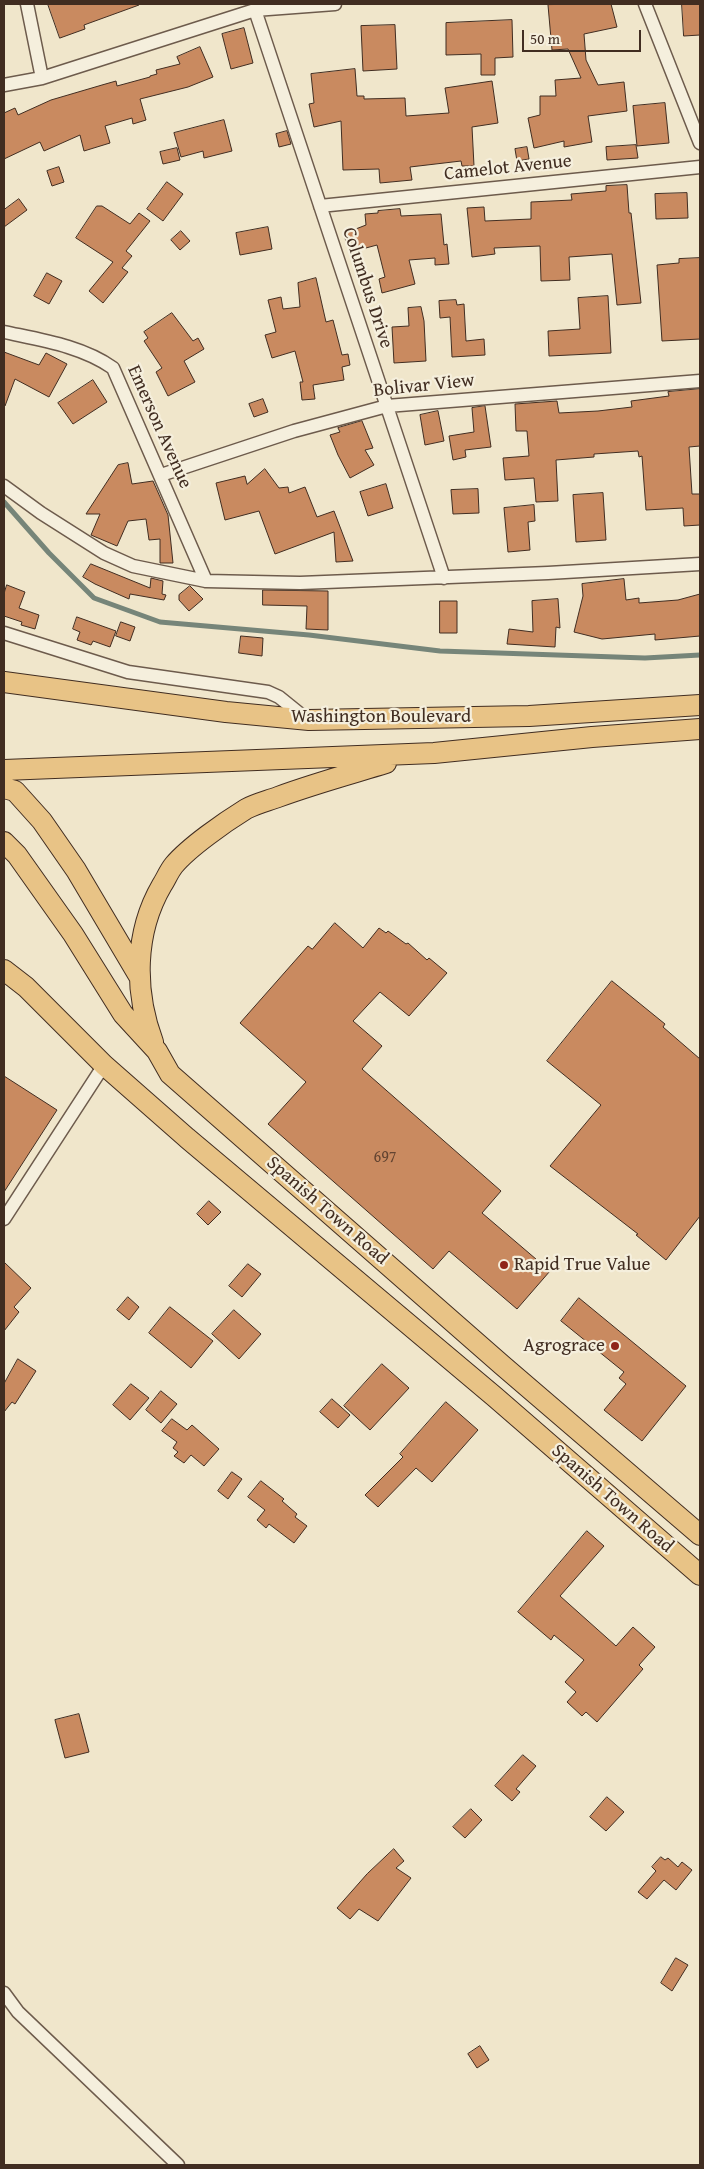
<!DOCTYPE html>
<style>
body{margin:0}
#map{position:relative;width:704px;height:2169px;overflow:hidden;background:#f0e6cb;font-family:"Gentium Book Plus",serif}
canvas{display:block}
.frame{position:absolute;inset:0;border:5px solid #412d21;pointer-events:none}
.scale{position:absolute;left:522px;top:30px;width:119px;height:22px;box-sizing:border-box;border:2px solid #412d21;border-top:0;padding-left:6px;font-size:15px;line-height:18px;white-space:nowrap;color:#412d21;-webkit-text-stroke:4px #f5efdd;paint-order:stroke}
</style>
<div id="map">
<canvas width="704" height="2169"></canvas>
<div class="frame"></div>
<div class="scale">50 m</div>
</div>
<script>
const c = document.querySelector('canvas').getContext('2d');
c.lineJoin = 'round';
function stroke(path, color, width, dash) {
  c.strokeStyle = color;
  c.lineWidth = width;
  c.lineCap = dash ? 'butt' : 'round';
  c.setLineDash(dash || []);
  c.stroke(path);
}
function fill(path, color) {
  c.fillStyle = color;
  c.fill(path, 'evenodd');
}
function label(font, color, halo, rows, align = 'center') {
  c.font = font + ' "Gentium Book Plus",serif';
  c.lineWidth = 4.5;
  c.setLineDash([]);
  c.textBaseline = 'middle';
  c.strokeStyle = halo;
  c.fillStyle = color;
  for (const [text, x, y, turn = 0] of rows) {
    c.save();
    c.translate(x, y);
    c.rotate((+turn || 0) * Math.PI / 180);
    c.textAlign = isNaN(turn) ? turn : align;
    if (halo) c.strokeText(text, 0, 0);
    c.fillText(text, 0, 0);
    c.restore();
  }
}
const stream = new Path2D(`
 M4,502l45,51 45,45 66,24 149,13 131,16 205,7 55,-3`);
const building = new Path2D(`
 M48,4h91v1l-55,20 1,4 -25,9z
 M611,4l6,23 -33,7 2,26 12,25 26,-3 3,29 -39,5 4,26 -28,5v-6l-30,7 -6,-30 12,-3v-19h16l-1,-16 26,-2 -13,-29 -16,1 -4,-45z
 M682,4h18v31l-16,1z
 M512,20l1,37 -18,1v17h-14v-21l-35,1v-32z
 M395,25l2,44 -34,2 -2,-45z
 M244,28l9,35 -22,6 -9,-35z
 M200,47l13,30 -25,10 -48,12 6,21 -13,4 -1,-6 -27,8 5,17 -26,8 -4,-16 -36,16 -4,-9 -36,17v-46l11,-5 3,7 33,-15 51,-15 14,-4 1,5 33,-9v-1l7,-2 -1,-4 24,-6 -3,-7z
 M355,69l2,27h7v3l41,-1 1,18 43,-3 -4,-25 47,-7 6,42 -26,4 2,39h-12l-1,-5 -51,6 2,13 -32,3 -1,-14 -36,1 -2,-49 -27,6 -5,-23 5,-1 -3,-29z
 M665,103l4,40 -32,3 -4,-40z
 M224,120l8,31 -28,7 -1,-7 -22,6 -7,-24z
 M287,131l4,13 -12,3 -3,-13z
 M636,145l2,13 -31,2 -1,-13z
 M527,147l2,12 -12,2 -2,-12z
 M177,148l3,12 -17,4 -3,-12z
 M59,167l5,15 -12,4 -5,-15z
 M167,182l16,12 -20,27 -16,-12z
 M627,185l2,28h2l10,90 -24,2 -5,-51 -43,3 1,23 -29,1 -1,-35 -46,2 1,6 -23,3 -5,-49 17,-1 1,14 46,-2v-17l41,-2 -1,-6 35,-3v-5z
 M687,193l1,25 -32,1 -1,-25z
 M19,199l8,11 -23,17v-17z
 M97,206h5l28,18 9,-11 11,8 -24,30 6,5 -10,12 6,4 -25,31 -14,-12 24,-29 -37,-24z
 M400,209l1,7 40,-2 3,31 3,-1 2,20 -14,1v-7l-26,2 6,24 -33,9 -3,-14 6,-2 -8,-32 -26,7 -8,-18 23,-9 -1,-11 13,-1v-2z
 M268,227l4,22 -32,6 -4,-22z
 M181,231l9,10 -10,9 -9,-10z
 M700,258v81l-38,2 -5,-76 22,-2v-4z
 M47,273l15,8 -13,23 -15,-8z
 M316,278l10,44 7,-2 9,35 6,-1 2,11 -8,2 2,13 -31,5 2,14 -13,1 -2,-18h3l-8,-31 -23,7 -7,-23 11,-3 -8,-32 13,-3 2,12 17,-2 -2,-24z
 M608,296l3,57 -62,3 -1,-25 32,-2 -2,-31z
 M456,300l1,5 7,-1 2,37 18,-2 1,16 -33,2 -2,-40 -10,1 -1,-17z
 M421,307l3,14 2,40 -32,2 -2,-36 17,-1 -1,-18z
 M172,313l21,28 5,-3 6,11 -20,12 11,21 -27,14 -12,-24 6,-4 -18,-27 4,-3 -4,-6z
 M4,352l35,13 7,-12 21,11 -18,33 -34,-18 -10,27h-1z
 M93,380l14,22 -34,22 -15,-21z
 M700,389v57l-11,1 3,47h8v31l-16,1 -1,-18 -37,2 -4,-54 -3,1 -1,-6 -44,3v3l-38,3 2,41 -22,1 -2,-24 -29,2 -2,-22 26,-2 -2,-25h-11l-1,-27 42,-3 2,12 39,-2 34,-4 -1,-6 38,-5 -1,-4z
 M263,399l5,13 -14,5 -5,-13z
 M485,406l6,41 -26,3 1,7 -13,3 -4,-24 25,-4 -2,-24z
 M438,411l6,30 -19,4 -5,-30z
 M362,421l11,27 -8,2 9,15 -24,13 -12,-23 -8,-20 10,-3 -2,-4z
 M128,463l4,21 21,-3 15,34 5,48h-13v-24l-11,1 -3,-21 -18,2 -11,25 -26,-11 9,-21h-14l32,-49z
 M265,469l14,19 9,-1 1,6 16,-6 12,30 17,-6 19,50 -17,1 -2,-30 -59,22 -16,-43 -34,9 -9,-37 29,-7 2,8z
 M386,484l7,24 -25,8 -8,-24z
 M478,489l1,24 -26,1 -2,-24z
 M603,493l3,47 -30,2 -3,-47z
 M534,505l1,16 -7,1 2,28 -22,2 -4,-44z
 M91,564l59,24 1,-10 12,3 -1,13 4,1 -2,5 -34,-6 -1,5 -34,-15 -12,-7z
 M624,579l2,21 13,-2v5l39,-3 22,-6v42l-45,4v-6l-53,5 -28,-7 9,-36 -1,-12z
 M7,585l18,7 -6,16 20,7 -4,14 -14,-4 1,-3 -18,-6v-22z
 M190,586l13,13 -14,12 -10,-11v-5z
 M263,590l65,1v39l-22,-1 1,-23 -44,-1z
 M558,599l2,29 -4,-1 -1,20 -48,-3 2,-15 24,3 -1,-31z
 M440,601h17v32h-17z
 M77,617l39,14 -6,16 -17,-6 -2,4 -14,-5 3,-8 -7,-3z
 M121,622l14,5 -5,14 -14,-5z
 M241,636l22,2 -1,18 -23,-3z
 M335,923l28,25 16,-20 7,5 2,-2 18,13 2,-1 19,17 2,-2 18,15 -38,43 -29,-24 -27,29 29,25 -20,23 139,122 -19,22 68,58 -33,38 -68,-58 -16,18 -165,-145 38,-42 -66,-59 68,-77 4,3z
 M612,981l53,43 -2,3 37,32v157l-34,44 -30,-25 2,-1 -88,-68 51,-61 -54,-44z
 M4,1076l53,34 -53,82z
 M209,1201l12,11 -13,13 -11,-11z
 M4,1262l27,26 -17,19 5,5 -15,19z
 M248,1264l13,10 -19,23 -13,-11z
 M128,1297l11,10 -10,13 -12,-10z
 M579,1298l107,88 -44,55 -38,-31 22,-26 -7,-6 5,-6 -63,-51z
 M170,1307l43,34 -22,27 -42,-35z
 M234,1310l27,24 -22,25 -27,-25z
 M18,1359l18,12 -21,33 -3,-2 -8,10v-28z
 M382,1364l27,24 -39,42 -26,-24z
 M131,1384l18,14 -19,22 -17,-15z
 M161,1391l16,13 -16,19 -15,-13z
 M332,1399l18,16 -12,13 -18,-16z
 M446,1402l32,28 -46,52 -16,-14 -38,39 -13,-12 38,-38 -3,-3z
 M172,1419l15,11 5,-5 27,24 -15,17 -13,-11 -7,8 -10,-7 4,-4 -5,-4 4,-6 -15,-11z
 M232,1472l10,7 -14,20 -10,-8z
 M261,1481l23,18 -2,2 15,13 -2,3 12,9 -13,17 -25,-19 -3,4 -9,-8 8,-10 -17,-13z
 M587,1531l17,15 -44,50 56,50 17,-19 22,20 -16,18 4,4 -46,53 -11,-10 -4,4 -15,-14 9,-10 -11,-10 19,-22 -30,-25 -3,5 -33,-28z
 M79,1714l10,38 -24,6 -10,-38z
 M523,1755l13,11 -20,23 4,3 -8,9 -17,-15z
 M607,1797l17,15 -18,19 -16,-14z
 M471,1809l11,11 -17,18 -12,-11z
 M394,1849l10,12 -8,7 15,10 -33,43 -19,-12 -9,10 -13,-11 30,-34z
 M661,1857l4,3 3,-2 10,9 4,-5 10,8 -16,20 -12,-10 -17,19 -9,-7 18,-21 -4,-4z
 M676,1958l12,7 -16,26 -11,-8z
 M480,2046l9,14 -12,8 -9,-14z`);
const minor = new Path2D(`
 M27,4l15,74
 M645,4l55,139
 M255,10l189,568
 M4,85l38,-7 213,-68 80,-6
 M320,206l380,-39
 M4,332c37,8 78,14 109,36l93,213
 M161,475l133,-44 93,-25 313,-25
 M4,486l37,27 63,40 29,13 73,15 94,2 248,-10 152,-9
 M4,633l124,39 140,20 11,5 26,21
 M4,1219l100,-154
 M4,1993l14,19 160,153`);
const trunk = new Path2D(`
 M4,682l222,30 83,8 220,-4 171,-11
 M4,770l430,-17 158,-16 108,-8
 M4,788l11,3 27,30 34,49 64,108
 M4,842l13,13 56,79 50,80 34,37 13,23 332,291 198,170
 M4,970l22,17 78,78 83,73 308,259 205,178
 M153,1042c-19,-51 -19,-109 9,-157 4,-6 7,-14 12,-20 15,-18 51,-43 72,-56 9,-5 21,-8 32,-12 35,-13 72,-23 108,-34`);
const markers = [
 [504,1265,5,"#8f2418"],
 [615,1346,5,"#8f2418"]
];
const numberNames = [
 ["697",385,1158]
];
const streetNames = [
 ["Camelot Avenue",508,168,-6],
 ["Columbus Drive",367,288,72],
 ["Bolivar View",424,386,-6],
 ["Emerson Avenue",159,427,66],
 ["Washington Boulevard",381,717],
 ["Spanish Town Road",327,1211,41],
 ["Spanish Town Road",612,1499,41]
];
const poiNames = [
 ["Rapid True Value",514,1265],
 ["Agrograce",605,1346,"right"]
];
stroke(stream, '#768579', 5);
fill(building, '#c98a60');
stroke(building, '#412d21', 1);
stroke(minor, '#6d5b4c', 15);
stroke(trunk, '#412d21', 22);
stroke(minor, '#f5efdd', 12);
stroke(trunk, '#e8c386', 20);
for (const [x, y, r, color] of markers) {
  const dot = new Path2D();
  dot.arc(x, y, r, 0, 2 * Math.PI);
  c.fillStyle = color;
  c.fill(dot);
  stroke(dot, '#f5efdd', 2);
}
label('16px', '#634431', null, numberNames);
label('19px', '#412d21', '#f5efdd', streetNames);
label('19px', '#412d21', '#f5efdd', poiNames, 'left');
</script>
